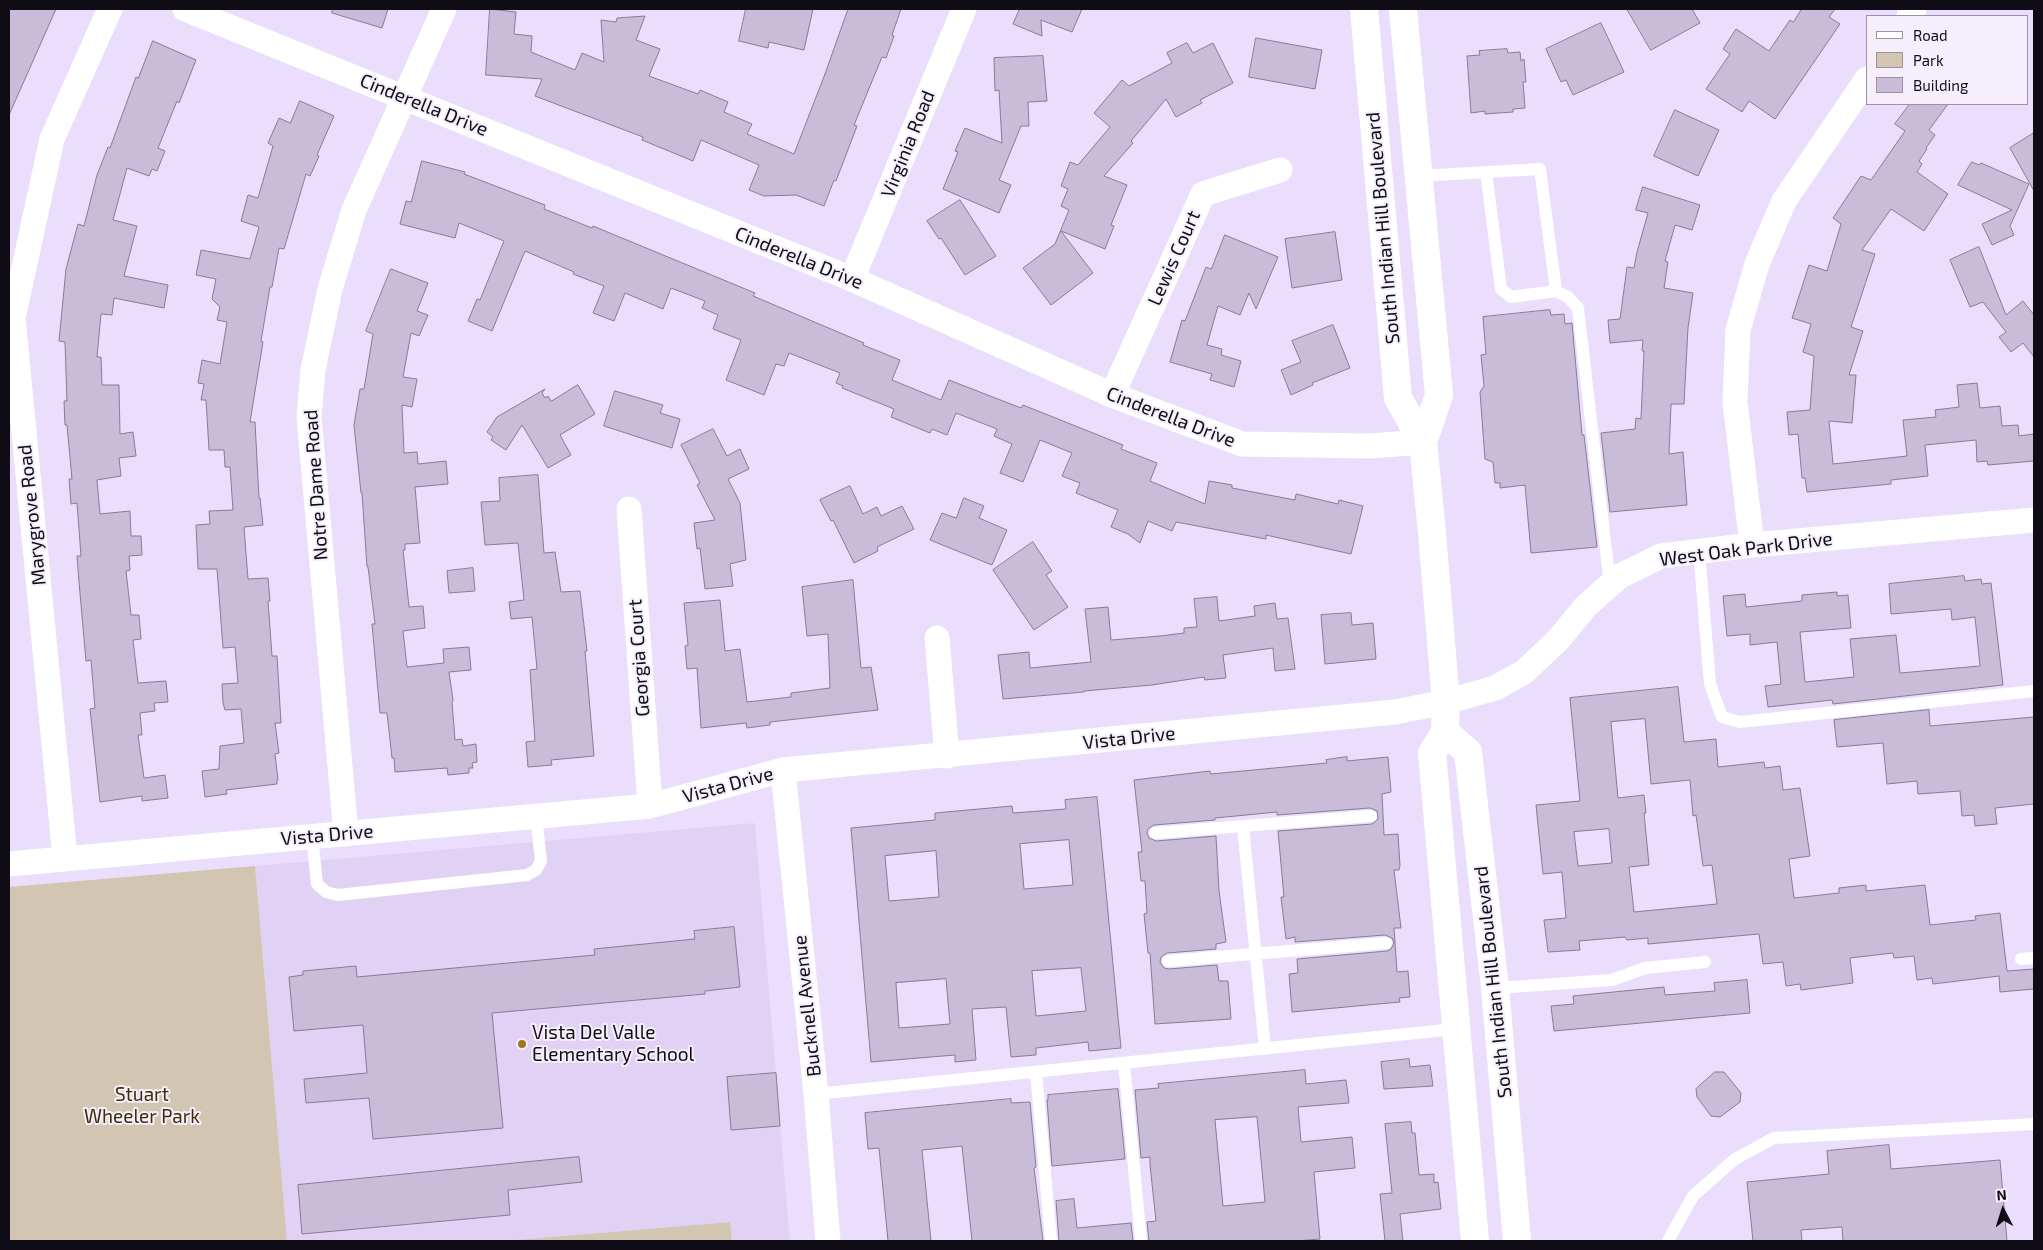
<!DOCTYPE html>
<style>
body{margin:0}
#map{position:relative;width:2043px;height:1250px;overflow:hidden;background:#ebdefc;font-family:"Exo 2",sans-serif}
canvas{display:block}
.frame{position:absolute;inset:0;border:10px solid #100c15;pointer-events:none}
.legend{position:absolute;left:1866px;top:15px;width:162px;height:90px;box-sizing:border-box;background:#f4effb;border:1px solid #99949f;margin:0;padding:6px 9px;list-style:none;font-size:15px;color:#100c15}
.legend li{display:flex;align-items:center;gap:10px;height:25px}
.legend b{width:25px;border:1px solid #99949f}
.north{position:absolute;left:1978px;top:1185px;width:50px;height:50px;-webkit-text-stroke:4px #f4effb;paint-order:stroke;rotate:355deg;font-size:14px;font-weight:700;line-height:20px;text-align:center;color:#100c15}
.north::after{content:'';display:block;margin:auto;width:18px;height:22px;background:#100c15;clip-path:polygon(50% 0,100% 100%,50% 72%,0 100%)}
</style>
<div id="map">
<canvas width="2043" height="1250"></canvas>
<div class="frame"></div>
<ul class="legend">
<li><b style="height:6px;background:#fff"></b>Road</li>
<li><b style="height:14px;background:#d2c6b2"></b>Park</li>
<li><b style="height:14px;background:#c9bcd9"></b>Building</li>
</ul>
<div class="north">N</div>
</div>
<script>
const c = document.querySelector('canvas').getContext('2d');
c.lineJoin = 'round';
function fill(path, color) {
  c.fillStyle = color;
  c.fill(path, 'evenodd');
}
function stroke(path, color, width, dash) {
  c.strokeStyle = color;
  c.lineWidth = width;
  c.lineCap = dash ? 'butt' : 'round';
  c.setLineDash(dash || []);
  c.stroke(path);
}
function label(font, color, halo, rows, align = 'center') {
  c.font = font + ' "Exo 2",sans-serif';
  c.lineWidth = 4;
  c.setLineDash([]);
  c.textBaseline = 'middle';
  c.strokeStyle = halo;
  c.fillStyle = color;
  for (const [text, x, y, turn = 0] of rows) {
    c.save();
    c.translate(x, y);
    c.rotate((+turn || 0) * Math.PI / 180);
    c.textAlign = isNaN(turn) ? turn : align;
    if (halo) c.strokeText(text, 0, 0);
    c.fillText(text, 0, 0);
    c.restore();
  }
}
const built = new Path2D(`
 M755,823l35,418h-58l-2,-19 -225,19h-218l-32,-375z`);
const green = new Path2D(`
 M255,866l32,375h-278v-354z
 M730,1222l2,19h-227z`);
const building = new Path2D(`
 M9,9h47l-47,106z
 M333,9h55l-6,19 -50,-15z
 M490,9l26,3 -2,22 18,2 -1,16 44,18 7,-17 22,9 -3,-42 15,2 1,-4 28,-2 -9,24 24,9 -11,27 49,18 2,-4 28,12 -4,10 28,12 -5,10 47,20 31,-80 23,-65h53l-9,26 2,1 -8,22 -4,-1 -28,68 3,1 -21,55 -2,-1 -10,26 -28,-11 -32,1 -15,-6 10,-25 -58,-25 -8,21 -51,-21 1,-3 -108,-41 7,-17 -56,-4z
 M746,9h67l-9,41 -35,-8 -1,6 -29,-7z
 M1016,9h66l-10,23 -31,-12 1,16 -29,-12 6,-14z
 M1627,9h65l8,14 -49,27z
 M1802,9h33l-6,8 11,7 -65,95 -26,-18 -7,11 -36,-23 24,-35 -7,-5 13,-20 33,22 21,-31 3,2z
 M1601,23l23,49 -51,23 -7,-15 -5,2 -15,-33z
 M1256,38l66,12 -7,39 -66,-12z
 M153,41l43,19 -17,43 -2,-2 -19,47 7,3 -8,20 -5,-2 -3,7 -22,-8 -14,52 24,6 -13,50 44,9 -4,23 -50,-10 -2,17 -11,-1 -4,43h4l1,28h17l1,49 13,-2 3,24 -17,2 2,18 -24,4 3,34 30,-3 1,25h10l1,19 -13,1 1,14 -4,1 5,44h8l2,24 -8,1 5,43 28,-2 2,21 -14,1 1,8 -15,2 2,22h-4l6,43 21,-3 3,23 -26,3v-5l-42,6 -10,-93 5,-1 -4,-48 -5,1 -7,-79 -2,-26h4l-4,-53 -6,1 -2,-25h3l-5,-54h-2l-1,-24h3l-2,-59 -6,-1 7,-72 12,-45 6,2 13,-51 11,-28 2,1 26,-71 2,1z
 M1187,43l6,10 20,-10 20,40 -33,17 2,3 -26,14 -10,-18 -35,42 2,2 -29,33 23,9 -16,40 3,1 -9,23 -44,-18 32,42 -42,32 -28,-37 32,-24 14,-34 -8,-4 7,-17 -7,-3 9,-24 8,3 32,-38 -16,-14 28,-33 7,6 43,-23 -5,-10z
 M1507,49l1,4 12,-1 1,9 3,-2 2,23h-3l2,26 -12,1v3l-28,2v-3l-14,2 -4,-57 13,-1 -1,-4z
 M1043,56l4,45 -19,1 1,24h-8l-22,54 12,5 -12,28 -56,-24 15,-37 -3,-1 10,-23 37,15 -3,-53 -4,1 -1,-33z
 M300,101l34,15 -17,39 2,1 -9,20 -4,-2 -22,75 -5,-1 -7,39h-2l-9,54 2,1 -13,80h5l4,76h1l3,27 -19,2 4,52 20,-1 2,23h-2l4,55h5l4,67h-6l4,30 -4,1 3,26h-1v4l-51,6 1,4 -22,3 -3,-26 17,-2 1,-23 24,-3 -3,-34 -16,1 -2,-7 -1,-19 16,-1 -3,-36 -12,1 -6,-79h-19l-2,-44 14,-1 -1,-13 24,-1 -3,-43h-5l-1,-17h-15l-3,-50h-5l3,-16 -6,-1 4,-23 18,4 7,-42 -10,-2 3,-13 -8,-8 4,-20 -20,-4 5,-25 49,9 9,-32 -18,-6 7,-26 10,3 15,-52 -5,-3 11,-25 11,5z
 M1910,104h38l-19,26 6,5 -9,13 1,1 -8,12 3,3 -5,8 31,22 -24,37 -33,-22 -29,41 13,4 -24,73 12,4 -14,44h7l-4,48 -23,-2 4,43 74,-8 -4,-36 33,-3 -1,-7 24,-3 -2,-22 20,-2 3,25 20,-2 2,20 16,-1 1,11 15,-2v27l-46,4 -1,-4 -10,1 -1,-22 -51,5 3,31 -37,4v4l-84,8 -2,-14h-3l-4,-44 -9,1 -2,-23 23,-2 4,-54 -11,-4 8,-28 -19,-6 17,-53 18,6 14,-47 -8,-6 28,-42 10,4 34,-49 -10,-7z
 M1675,110l44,20 -21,46 -44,-20z
 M2034,133v58l-24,-43z
 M422,161l43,11 -1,2 81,31 -1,4 48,19 1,-2 162,67 -2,3 111,47 -1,2 37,15 -8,20 49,20 8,-20 72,28 2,-3 100,40 -2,4 36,14 -7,18 55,23 4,-23 23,4v3l63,12 1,-6 42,10 1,-4 24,6 -12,48 -85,-19v4l-90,-17 -4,9 -24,-10 -8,22 -12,-9 -17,-7 7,-17 -42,-17 4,-10 -18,-7 10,-23 -32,-13 -17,42 -23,-9 12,-29 -18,-8 3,-7 -41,-16 -9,22 -15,-6 -2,4 -39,-16 3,-8 -52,-21 1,-2 -7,-3 4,-10 -51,-20 -5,13 -8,-2 -12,31 -38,-15 15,-40 -28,-11 5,-14 -16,-7 3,-7 -34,-13 -8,21 -38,-16 -11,28 -21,-8 11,-27 -31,-12 1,-2 -49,-21 -33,80 -24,-10 9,-22 3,1 24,-59 -45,-18 -4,15 -55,-14 6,-23 5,1z
 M1972,162l7,3 2,-2 48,21 -19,42 4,9 -22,10 -10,-21 30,-14 -54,-25z
 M1643,187l57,18 -8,25 -17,-5 -10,36 3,1 -4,26 29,5 -5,35 -4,76h-13l-2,50 14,-2 4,53 -77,7 -9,-79 34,-4 1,-11 5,1 3,-68h-2l1,-11 -33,3 -2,-23 12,-1 7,-52 7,1 3,-16 11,-39 -12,-3z
 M960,200l36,56 -31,19 -24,-37 -2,1 -12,-18z
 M1335,232l7,48 -50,8 -7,-49z
 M1225,235l53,22 -22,52 -7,-16 -9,22 -22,-9 -11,39 15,4 -1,6 20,6 -7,26 -24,-7 2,-6 -42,-12 12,-42 3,1 21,-54 5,2z
 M1979,247l27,68 17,-14 11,14v42l-11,-14 -12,9 -12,-15 7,-5 -23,-30 -13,5 -20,-47z
 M391,269l37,14 -11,28 11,4 -9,21 -8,-3 -8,44 14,2 -5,28 -10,-2 2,48 13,-1 1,12 28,-3 2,23 -33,3 5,56 -15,1v6h-2l6,57 14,-1 2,22 -22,3 4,36 37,-4 -1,-14 26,-2 2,23 -22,2 4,28 -1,2 3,38 7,-1 1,7 13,-2 1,18 -5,1 1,5h-4v5l-21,2 -1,-7 -52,4 -1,-14h-2l-5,-45h-7l-8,-89h3l-7,-57h-1l-5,-74h-1l-7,-68 6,-36h4l9,-55 -7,-3z
 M1550,310l1,5 13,-1 1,10 7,-1 10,112h2l13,112 -66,6 -6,-68 -25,3v-5h-5l-2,-21 -8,-3 -5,-67 4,-6 -3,-31 5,-1 -3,-37z
 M1333,325l17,43 -38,15 1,2 -22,10 -10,-25 20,-8 -9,-21z
 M578,385l17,29 -35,21 11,20 -23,13 -26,-43 -16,25 -15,-10 2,-3 -6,-5 10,-15 48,-28 -3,4 3,5 3,-2 3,5z
 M615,391l48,14 -3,8 20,6 -8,29 -68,-22z
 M713,429l14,27 13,-7 9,20 -21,10 12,24 6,57 -16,4 3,22 -28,3 -5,-41 -3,1 -3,-26 21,-3 -18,-35 3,-2 -19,-38z
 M538,475l6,78 11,-1 6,40 19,-1 7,60h-2l9,105 -43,4 1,5 -24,2 -2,-25 9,-1 -5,-71 7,-1 -5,-52 -21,2 -2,-17 15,-2 -6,-57 -33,2 -4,-43 19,-1 -1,-23z
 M850,486l13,28 14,-7 4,9 21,-10 12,23 -37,18 1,4 -24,12 -21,-43 -2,1 -11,-21z
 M964,498l20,8 -5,12 28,12 -15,35 -62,-25 12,-27 14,5z
 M1033,542l19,29 -6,4 22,32 -34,23 -41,-60z
 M473,568l2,23 -26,2 -2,-22z
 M1964,576l1,5 16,-2 1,5 9,-1 12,102 -170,19 -1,-4 -64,7 -3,-21 16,-2 -4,-42 -27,3v-11l-23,2 -4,-40 22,-2 1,13 56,-6v-6l35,-3v4l11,-1 3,33 -51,4 5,50 49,-5 -4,-38 46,-4 4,38 80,-7 -5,-49 -23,3 -1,-11 -60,5 -2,-30z
 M853,580l8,88 10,-1 7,43 -108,12v3l-23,3 -1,-5 -45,5 -4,-60 -10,1 -2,-23 3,-1 -4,-42 36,-3 5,51 15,-2 7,53 44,-5v-4l39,-5 -2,-54 -21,2 -5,-49z
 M1217,597l2,24 36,-5 -1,-10 21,-3 2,16 11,-1 7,51 -20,2 -2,-23 -50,7 3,23 -21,2 -1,-3 -52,8 -68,6v1l-81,7 -5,-44 31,-3 1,16 61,-6 -6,-53 23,-2 3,33 49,-4 24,-3v-5l13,-1 -3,-28z
 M1351,613l1,12 21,-2 3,36 -51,5 -4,-49z
 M1678,687l6,55 32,-3 2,28 46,-5 1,6 15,-2 3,24 17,-2 10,68 -21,3 5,39 45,-5v-5l27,-3v6l59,-6 5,40 46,-5 -1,-4 25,-3 7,58 27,-2v20l-34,3 -1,-16 -66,8 -1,-6 -15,2 -3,-24 -20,2 -1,-5 -43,5 3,25 -52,7 -1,-6 -14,2 -3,-24 -20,2 -4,-30 -111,10v-6l-21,2 -2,-3 -46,4 1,9 -32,2 -4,-32 22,-2 -4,-46 -19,2 -7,-69 44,-4 -10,-103zM1645,719l6,65 39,-4 3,36 3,-1 7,51 9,-1 5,39 -83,8 -5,-45 20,-2 -5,-52h2l-2,-18 -26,3 -7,-76zM1609,829l3,34 -34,3 -4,-34z
 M1929,710l1,16 104,-9v87l-39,4 2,16 -22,2 -1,-11 -12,1 -2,-25 -42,3 -1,-13 -30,3 -4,-41 -46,4 -3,-27z
 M1347,757v4l41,-4 3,35 -9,2 2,41 14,-1 2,32 -1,4h-5l7,58h-7l3,44 11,-1 2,26 -11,1 1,4 -108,10 -3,-38 9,-1 -1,-14 90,-8 4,-2 3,-6 -2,-5 -7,-3 -90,7v-5l-9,2 -5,-42h3l-6,-66 94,-7 6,-5 -1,-8 -7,-3 -93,7v-3l-62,6v2l-61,5 -6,4 -1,4 2,5 7,3 60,-5 3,55 7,51 -10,2v5l-49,4 -6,4 -1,5 4,6 5,1 48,-4 2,16h9l3,38 -76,5 -5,-71h-2l-4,-39 3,-1 -2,-32h-4l-3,-29h4l-8,-72 76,-9 1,3 116,-11 -1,-3z
 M1097,797l24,251 -32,3 -1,-9 -52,6v7l-25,2 -5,-50 -34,2 4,51 -21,2v-7l-84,7 -20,-234 84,-8v-7l77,-7 1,7 53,-4 -1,-9zM1069,840l4,45 -49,4 -4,-45zM936,851l3,46 -50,4 -4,-45zM1081,968l5,43 -50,5 -4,-45zM946,979l4,45 -51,4 -3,-45z
 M734,927l6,60 -35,4v3l-213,19 11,115 -130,11 -4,-41 -63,5 -2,-24 63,-6 -4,-48 -69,6 -5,-54 14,-2v-4l53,-5 1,11 238,-22 -1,-6 101,-10 -1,-8z
 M1747,980l3,33 -196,18 -3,-25 23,-2 -1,-8 91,-9 1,8 50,-4 -1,-8z
 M1409,1059l1,8 20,-2 3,21 -49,3 -3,-27z
 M1305,1070l1,14 40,-4 3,23 -51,4 3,35 51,-5 3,31 -41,4 6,67 -25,2h-146l-2,-19 9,-1 -6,-56v-8l-9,1 -6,-68 24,-2 -1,-4zM1257,1117l8,85 -42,4 -8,-86z
 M1715,1072h9l17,21 -1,9 -20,15 -9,-1 -14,-19 -1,-8z
 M776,1073l4,53 -49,4 -4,-53z
 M1118,1089l7,70 -73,7 -5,-66h1v-5z
 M1011,1099v4l19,-1 6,65 -2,1 9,73h-71l-10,-95 -40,4 9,91h-43l-9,-93 -11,1 -3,-36z
 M1411,1122l1,11h3l4,42 15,-1v9l4,-1 3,27 -41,5 3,27h-18l-5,-47 12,-1 -7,-69z
 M1889,1145l2,24 109,-9 7,81h-164l-1,-14 -41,3 1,11h-49l-6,-59 82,-8 -2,-23z
 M579,1157l3,25 -74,8 2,25 -208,19 -4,-49z
 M1074,1199l3,29 54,-5 2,18h-74l-3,-40z`);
const lane = new Path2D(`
 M1486,172l15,117 10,8 45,-6
 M1419,176l121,-7 16,122 12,6 10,11 32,277
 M1699,551l11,133 12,33 18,5 294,-31
 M1155,833l88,-7
 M312,837l5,47 9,8 12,3 189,-20 9,-5 5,-9 -5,-45
 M2021,959l13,-1
 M1168,961l218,-18
 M1495,988l117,-8 33,-12 60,-6
 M1265,1049l-22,-223 128,-10
 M1124,1063l17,178
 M1036,1072l15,169
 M816,1094l640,-65
 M1668,1241l25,-45 42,-37 39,-21 260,-14`);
const street = new Path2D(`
 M185,9l667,270 260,116 130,49 127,2 54,-4
 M1909,16l5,-7
 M852,279l112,-270
 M1112,395l91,-201 77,-24
 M629,509l21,297
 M1752,545l-17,-143 3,-72 19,-66 27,-63 83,-122
 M937,638l10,118
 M783,770l33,324 12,147
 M346,834l-37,-417 4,-47 17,-81 24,-79 90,-201
 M65,858l-52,-540 39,-179 58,-130
 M9,864l641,-58 133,-36 612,-58 51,-10 49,-14 29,-16 34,-32 28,-34 34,-30 41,-20 91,-11 282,-25`);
const primary = new Path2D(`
 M1364,9l34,389 25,44 9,91 14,169 -1,30 -13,21 43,488
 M1403,9l36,386 -16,47
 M1445,732l23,20 27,236 22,253`);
const markers = [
 [522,1044,5,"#9d7623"]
];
const streetNames = [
 ["Cinderella Drive",424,105,22],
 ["Virginia Road",908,144,-68],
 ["South Indian Hill Boulevard",1383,228,-95],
 ["Cinderella Drive",799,258,22],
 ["Lewis Court",1174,258,-66],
 ["Cinderella Drive",1171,417,21],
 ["Notre Dame Road",316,485,-94],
 ["Marygrove Road",32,515,-96],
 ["West Oak Park Drive",1746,549,-7],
 ["Georgia Court",639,658,-94],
 ["Vista Drive",1129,738,-6],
 ["Vista Drive",728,785,-15],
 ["Vista Drive",327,835,-5],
 ["South Indian Hill Boulevard",1493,982,-96],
 ["Bucknell Avenue",807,1006,-96]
];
const poiNames = [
 ["Vista Del Valle",532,1033],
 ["Elementary School",532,1055]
];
const parkNames = [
 ["Stuart",142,1095],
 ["Wheeler Park",142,1117]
];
fill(built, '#e1d1f5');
fill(green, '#d2c6b2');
fill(building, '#c9bcd9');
stroke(building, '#877b95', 1);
stroke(lane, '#fff', 12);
stroke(street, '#fff', 25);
stroke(primary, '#fff', 28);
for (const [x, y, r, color] of markers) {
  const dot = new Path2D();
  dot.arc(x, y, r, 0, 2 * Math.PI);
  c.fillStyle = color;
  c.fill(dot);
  stroke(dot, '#f4effb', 2);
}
label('19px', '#100c15', '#f4effb', streetNames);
label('19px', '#100c15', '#f4effb', poiNames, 'left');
label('19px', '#3e2c05', '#f4effb', parkNames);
</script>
